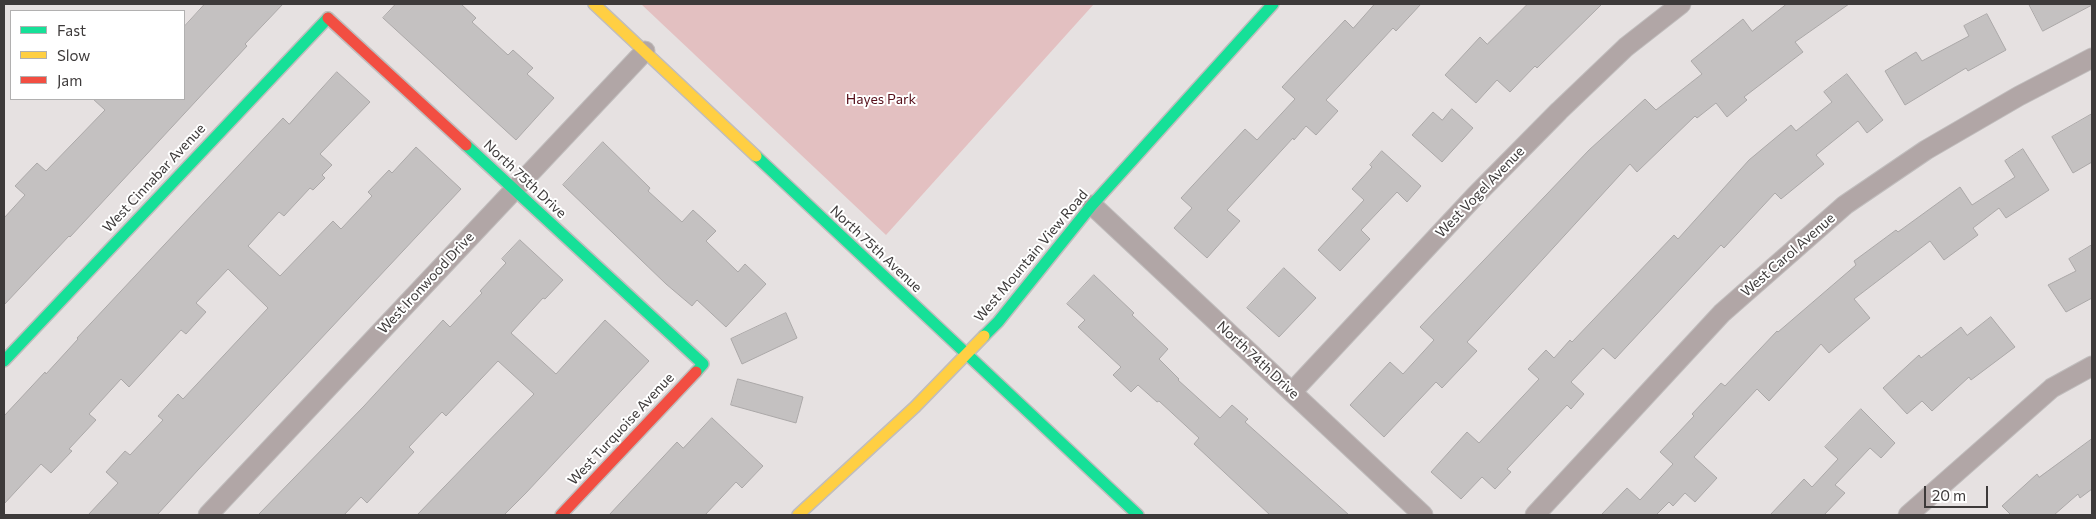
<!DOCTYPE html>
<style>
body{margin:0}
#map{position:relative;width:2096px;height:519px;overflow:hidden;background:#e6e1e1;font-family:Commissioner,sans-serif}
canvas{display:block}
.frame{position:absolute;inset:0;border:5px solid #3d3a3a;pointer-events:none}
.legend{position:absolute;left:10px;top:10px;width:175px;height:90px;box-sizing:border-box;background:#fff;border:1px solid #b1b0b0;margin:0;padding:6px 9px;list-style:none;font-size:15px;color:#3d3a3a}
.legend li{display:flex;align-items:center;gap:10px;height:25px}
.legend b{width:25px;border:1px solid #b1b0b0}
.scale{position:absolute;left:1924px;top:486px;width:64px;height:22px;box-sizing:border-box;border:2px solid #3d3a3a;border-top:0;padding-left:6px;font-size:15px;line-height:18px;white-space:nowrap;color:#3d3a3a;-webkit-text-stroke:4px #fff;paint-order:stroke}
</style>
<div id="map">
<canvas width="2096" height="519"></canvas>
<div class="frame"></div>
<ul class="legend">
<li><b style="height:6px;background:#16e098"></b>Fast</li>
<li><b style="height:6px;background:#ffcf43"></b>Slow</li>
<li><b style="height:6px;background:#f24e42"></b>Jam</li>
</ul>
<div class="scale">20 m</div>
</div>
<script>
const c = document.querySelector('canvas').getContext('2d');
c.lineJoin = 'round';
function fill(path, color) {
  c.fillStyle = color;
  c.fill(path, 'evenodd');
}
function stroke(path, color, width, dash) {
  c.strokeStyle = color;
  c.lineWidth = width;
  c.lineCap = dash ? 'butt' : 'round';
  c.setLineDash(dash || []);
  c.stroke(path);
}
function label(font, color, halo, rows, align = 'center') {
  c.font = font + ' Commissioner,sans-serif';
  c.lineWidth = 4;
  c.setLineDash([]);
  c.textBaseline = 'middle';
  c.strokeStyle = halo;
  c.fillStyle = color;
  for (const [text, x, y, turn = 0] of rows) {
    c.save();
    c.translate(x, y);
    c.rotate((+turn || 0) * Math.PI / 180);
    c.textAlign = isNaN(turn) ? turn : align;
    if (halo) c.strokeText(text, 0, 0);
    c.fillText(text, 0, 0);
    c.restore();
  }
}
const green = new Path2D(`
 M641,4h453l-208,231z`);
const building = new Path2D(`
 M205,4h78l-38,40 2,2 -177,191 -1,-1 -65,69v-87l21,-23 -10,-9 22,-23 9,8 59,-61 -12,-11h91v-72z
 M396,4h65l15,14 -4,4 36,33 5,-5 20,18 -6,6 27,24 -38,42 -133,-122z
 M1375,4h46l-25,27 -3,-3 -67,72 12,11 -22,24 -10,-9 -12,14 -1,-2 -66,72 13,11 -33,37 -33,-30 18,-20 -11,-10 64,-69 12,11 38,-41 -13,-12 63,-67 8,8z
 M1528,4h74l-65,64 -2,-2 -25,26 -13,-12 -21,23 -31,-28 35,-38 7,7z
 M1787,4h62l-54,38 8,10 -59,45 3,3 -20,17 -11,-14 -19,15 -2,-2 -58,56 -7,-8 -163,178 10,9 -35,37 -6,-6 -52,55 -34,-32 40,-43 13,12 31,-34 -14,-13 169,-177 56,-51 11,11 46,-36 -11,-13 52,-42 9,12z
 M2029,4h63v1l-49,26z
 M1987,14l19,36 -38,21 -2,-3 -61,37 -20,-34 31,-19 6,9 47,-25 -5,-10z
 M337,72l33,30 -50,52 12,11 -10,10 3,3 -12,12 -3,-2 -26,28 -5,-4 -31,34 32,30 53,-55 8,8 31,-33 -4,-4 21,-22 3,3 24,-26 45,42 -263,281 -41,45h-69l30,-32 -12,-11 19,-21 5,4 33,-35 -5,-4 20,-22 5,5 85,-91 -40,-39 -32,34 10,9 -20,22 -5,-4 -52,57 -8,-8 -32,35 7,6 -27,29 3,2 -21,22 -10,-9 -37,40v-88l41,-44 1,2 32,-35 -1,-1 206,-220 6,6z
 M1847,74l36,46 -16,13 -9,-12 -42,34 8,9 -43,35 -6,-6 -51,55 -3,-3 -106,114 -12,-11 -32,34 13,12 -13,15 -4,-4 -60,64 4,3 -16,17 -13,-12 -21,22 -30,-27 36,-40 12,11 60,-64 -11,-10 18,-19 8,8 16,-18 2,2 102,-107 4,4 71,-79 42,-35 5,6 36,-29 -8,-10z
 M1452,109l21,19 -31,34 -30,-27 21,-23 9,8z
 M2092,114v48l-19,11 -21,-36z
 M603,142l47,46 -2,3 34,31 11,-12 23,21 -10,10 32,31 7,-8 21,20 -40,43 -29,-27 -5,6 -26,-22 -103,-99z
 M2023,149l26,41 -43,28 -7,-10 -26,20 5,7 -34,25 -14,-19 -76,58 16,19 -41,35 -8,-9 -52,57 -12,-12 -63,68 23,21 -22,24 -10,-9 -12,13 -4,-4 -13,13h-55l26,-27 13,12 33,-36 -13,-12 34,-36 -2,-2 29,-31 4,3 52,-55 1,1 78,-67 -2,-4 42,-31 2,2 62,-45 12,18 43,-28 -10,-16z
 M1382,151l39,35 -14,16 -10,-10 -36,38 9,9 -30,32 -22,-21 46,-50 -12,-11 20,-22 -2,-2z
 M520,240l43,40 -18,19 -2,-1 -32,35 45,41 49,-54 44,41 -123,132 -22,22h-87l117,-121 -36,-33 -52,55 -4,-4 -33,35 5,5 -47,51 -6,-6 -17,18h-86l106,-109 79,-86 7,7 32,-34 -2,-2 26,-28 -4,-4z
 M2092,245v53l-26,14 -18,-27 28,-14 -7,-12z
 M1284,268l32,30 -37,39 -32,-29z
 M1094,275l40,38 -2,2 36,34 -9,10 20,20 -1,1 42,38 12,-13 16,14 -3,3 104,93h-79l-76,-71 5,-6 -40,-37 -2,1 -19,-17 -7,7 -18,-17 8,-8 -43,-40 7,-7 -18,-16z
 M786,313l11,25 -55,26 -11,-25z
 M1991,317l24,30 -44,33 -2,-3 -37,34 -10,-10 -15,13 -24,-26 36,-33 2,3 40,-31 6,8z
 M738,379l65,18 -7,26 -65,-18z
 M1861,409l34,34 -14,15 -11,-10 -35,37 10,8 -21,22h-54l34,-36 8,8 26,-28 -13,-12z
 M712,418l51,48 -21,22 -6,-6 -31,33h-96l68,-73 6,6z
 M2092,439v50l-12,9 -2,-4 -24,21h-43l-9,-9 35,-32 2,3z`);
const street = new Path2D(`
 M1092,205l331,310
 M1292,392l183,-196 84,-85 67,-64 55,-43
 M208,515l437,-464
 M1535,515l187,-202 123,-108 81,-55 93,-54 73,-38
 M1908,515l144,-127 40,-22`);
const fast = new Path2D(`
 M466,145l237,219 -7,8
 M756,156l382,359
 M984,336l14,-14 94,-117 181,-201
 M4,361l324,-343`);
const slow = new Path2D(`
 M594,4l162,152
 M798,515l117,-108 69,-71`);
const jam = new Path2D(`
 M328,18l138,127
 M561,515l135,-143`);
const parkNames = [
 ["Hayes Park",881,99]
];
const streetNames = [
 ["West Cinnabar Avenue",154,178,-47],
 ["North 75th Drive",525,179,43],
 ["West Vogel Avenue",1480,192,-46],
 ["North 75th Avenue",876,249,43],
 ["West Carol Avenue",1788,255,-41],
 ["West Mountain View Road",1031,256,-50],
 ["West Ironwood Drive",426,283,-47],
 ["North 74th Drive",1258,360,43],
 ["West Turquoise Avenue",621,429,-47]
];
fill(green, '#e3c0c1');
fill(building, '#c4c1c1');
stroke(building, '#aba8a8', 1);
stroke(street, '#c0bdbd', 21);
stroke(fast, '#c0bdbd', 14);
stroke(slow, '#c0bdbd', 14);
stroke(jam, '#c0bdbd', 14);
stroke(street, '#b1a6a6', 19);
stroke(fast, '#16e098', 11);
stroke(slow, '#ffcf43', 11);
stroke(jam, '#f24e42', 11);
label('14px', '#57101b', '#fff', parkNames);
label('14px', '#3d3a3a', '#fff', streetNames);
</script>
